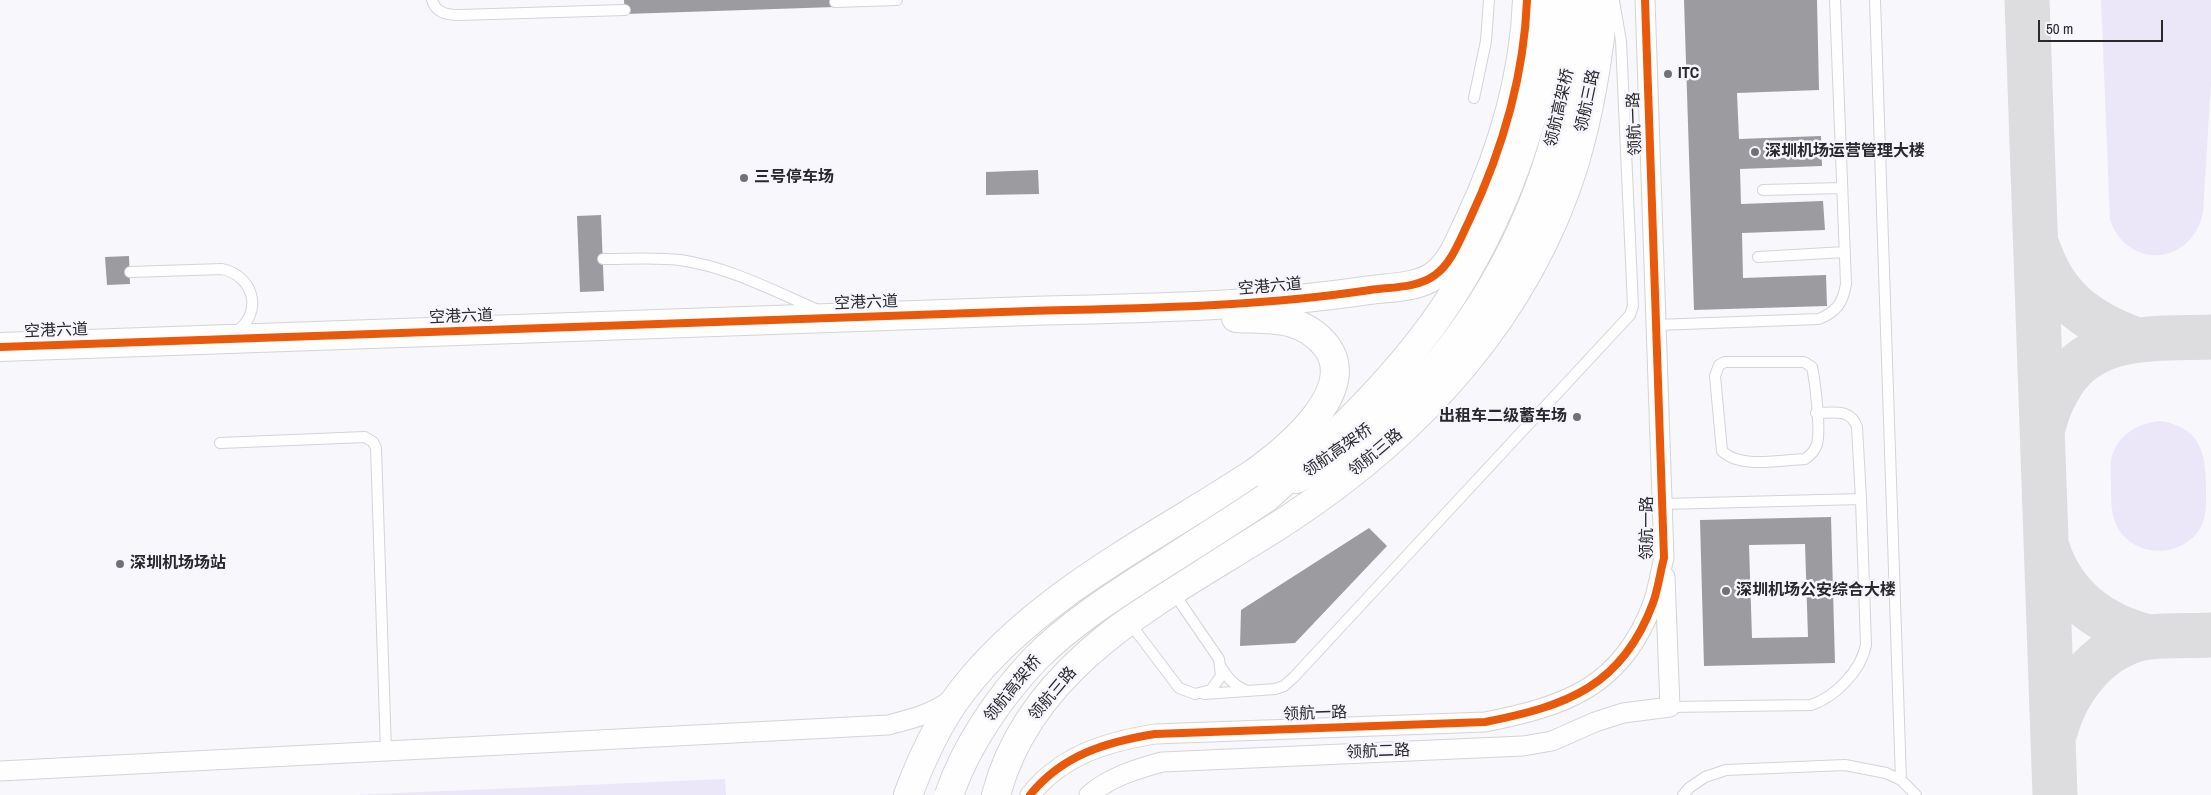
<!DOCTYPE html>
<meta charset="utf-8">
<style>
body{margin:0}
#map{position:relative;width:2211px;height:795px;overflow:hidden;background:#f8f7fb;font-family:"Archivo Narrow",sans-serif}
canvas{display:block}
.scale{position:absolute;left:2038px;top:20px;width:125px;height:22px;box-sizing:border-box;border:2px solid #29282b;border-top:0;padding-left:6px;font-size:15px;line-height:18px;white-space:nowrap;color:#29282b;-webkit-text-stroke:4px #f7f5fd;paint-order:stroke}
</style>
<div id="map">
<canvas width="2211" height="795"></canvas>
<div class="scale">50 m</div>
</div>
<script>
const c = document.querySelector('canvas').getContext('2d');
c.lineJoin = 'round';
function fill(path, color) {
  c.fillStyle = color;
  c.fill(path, 'evenodd');
}
function stroke(path, color, width, dash) {
  c.strokeStyle = color;
  c.lineWidth = width;
  c.lineCap = dash ? 'butt' : 'round';
  c.setLineDash(dash || []);
  c.stroke(path);
}
function label(font, color, halo, rows, align = 'center') {
  c.font = font + ' "Archivo Narrow","Noto Sans SC",sans-serif';
  c.lineWidth = 5;
  c.setLineDash([]);
  c.textBaseline = 'middle';
  c.strokeStyle = halo;
  c.fillStyle = color;
  for (const [text, x, y, turn = 0] of rows) {
    c.save();
    c.translate(x, y);
    c.rotate((+turn || 0) * Math.PI / 180);
    c.textAlign = isNaN(turn) ? turn : align;
    if (halo) c.strokeText(text, 0, 0);
    c.fillText(text, 0, 0);
    c.restore();
  }
}
const green = new Path2D(`
 M2101,0h110v84l-8,128c-10,53 -75,59 -93,8z
 M2160,421c40,6 46,32 46,66 0,13 1,26 -4,38 -15,30 -58,35 -80,9 -11,-13 -11,-30 -11,-47 0,-8 -1,-18 0,-26 4,-25 26,-38 49,-40z
 M725,779l1,16h-374z`);
const taxiway = new Path2D(`
 M2027,0l28,795
 M2038,248c17,50 48,73 96,91
 M2044,425c3,-14 10,-29 18,-42 32,-51 96,-44 149,-46
 M2048,550c16,48 53,75 101,87
 M2055,732c12,-44 46,-89 95,-95 20,-2 41,-1 61,-2`);
const building = new Path2D(`
 M624,0h211v7l-210,7z
 M1684,0h133l2,90 -82,3 2,46 82,-3 1,30 -82,3 1,35 82,-3 2,29 -83,3 1,45 83,-3 1,31 -133,4z
 M1038,170l1,24 -53,1v-23z
 M601,215l3,76 -24,1 -3,-76z
 M129,256l1,28 -23,1 -2,-28z
 M1831,517l4,146 -131,3 -4,-146zM1805,544l3,93 -56,1 -3,-93z
 M1369,528l18,18 -92,97 -55,3 1,-36z`);
const lane = new Path2D(`
 M432,0c4,13 15,15 27,15l166,-5
 M1875,0l26,780
 M835,2l62,-2
 M1474,98l12,-57 3,-41
 M1763,190l79,-2
 M1758,257l87,-5
 M603,259c26,0 52,-2 77,1 49,7 94,31 138,50
 M130,272l92,-3c33,7 42,46 12,64
 M1656,325l163,-6c17,-7 24,-16 27,-35l-11,-284
 M1725,362h79l8,5c3,14 9,63 5,77 -2,7 -6,11 -12,15 -24,1 -65,10 -83,-8l-7,-75 4,-11z
 M1816,413c17,0 35,-5 41,14l4,72
 M220,443l145,-6 8,5 3,6 10,303
 M1663,504l198,-5 5,146c-5,26 -31,52 -55,60l-141,2
 M1129,622l50,66 16,6 16,-4 10,-14 -2,-17 -46,-67
 M1221,667c7,11 12,18 24,23
 M1204,694l71,-5 9,-3 10,-9 336,-362 3,-9 -12,-265 -7,-40
 M1683,795l6,-7 16,-11 21,-7 119,-5 41,8 15,7 15,15`);
const street = new Path2D(`
 M0,771l888,-46c23,-6 45,-11 64,-26
 M1030,795c32,-40 76,-53 125,-61l330,-12c81,-16 137,-35 168,-119 5,-14 7,-30 11,-45l-19,-558
 M1089,795c21,-18 47,-26 73,-33l361,-16 29,-5 43,-19 28,-9 47,-6 -5,-130`);
const secondary = new Path2D(`
 M0,347l1030,-36c113,-3 227,-4 340,-21 21,-3 48,-2 65,-15 17,-12 25,-36 34,-54 33,-70 55,-143 58,-221
 M908,795c12,-33 32,-76 54,-104 75,-97 192,-152 292,-218 32,-23 105,-82 73,-126 -9,-12 -23,-21 -38,-25 -17,-4 -36,-3 -53,-4
 M996,795c37,-141 183,-204 294,-277 129,-85 237,-202 284,-353 16,-53 25,-110 30,-165`);
const primary = new Path2D(`
 M1297,479c32,-20 64,-40 92,-65 82,-74 140,-177 168,-283 11,-43 17,-87 21,-131`);
const highway = new Path2D(`
 M1266,498c62,-55 126,-115 174,-184 53,-77 90,-169 106,-261 3,-18 3,-36 5,-53`);
const highwayBridge = new Path2D(`
 M949,795c17,-50 51,-99 87,-137 33,-33 73,-59 112,-84 39,-25 79,-50 118,-76`);
const cycleway = new Path2D(`
 M0,347l1030,-36c113,-3 227,-4 340,-21 21,-3 48,-2 65,-15 17,-12 25,-36 34,-54 33,-70 55,-143 58,-221
 M1030,795c32,-40 76,-53 125,-61l330,-12c81,-16 137,-35 168,-119 5,-14 7,-30 11,-45l-19,-558`);
const markers = [
 [1668,74,5,"#717074"],
 [1755,152,5,"#717074"],
 [744,178,5,"#717074"],
 [1577,417,5,"#717074"],
 [120,564,5,"#717074"],
 [1726,591,5,"#717074"]
];
const poiNames = [
 ["ITC",1678,74],
 ["深圳机场运营管理大楼",1765,152],
 ["三号停车场",754,178],
 ["出租车二级蓄车场",1567,417,"right"],
 ["深圳机场场站",130,564],
 ["深圳机场公安综合大楼",1736,591]
];
const streetNames = [
 ["领航三路",1588,101,-78],
 ["领航高架桥",1560,108,-77],
 ["领航一路",1635,124,-92],
 ["空港六道",1270,287,-5],
 ["空港六道",866,303,-2],
 ["空港六道",461,317,-2],
 ["空港六道",56,331,-2],
 ["领航高架桥",1338,451,-35],
 ["领航三路",1376,453,-40],
 ["领航一路",1648,528,-90],
 ["领航高架桥",1013,689,-51],
 ["领航三路",1053,694,-50],
 ["领航一路",1315,714,-2],
 ["领航二路",1378,752,-2]
];
fill(green, '#ebe7f8');
stroke(taxiway, '#dddcde', 45);
fill(building, '#9c9b9f');
stroke(lane, '#d4d3d6', 12);
stroke(street, '#d4d3d6', 21);
stroke(secondary, '#d4d3d6', 30);
stroke(primary, '#d4d3d6', 30);
stroke(highway, '#d4d3d6', 30);
stroke(lane, '#fefefe', 10);
stroke(street, '#fefefe', 19);
stroke(secondary, '#fefefe', 28);
stroke(primary, '#fefefe', 28);
stroke(highway, '#fefefe', 28);
stroke(highwayBridge, '#d4d3d6', 30, []);
stroke(highwayBridge, '#fefefe', 28);
stroke(cycleway, '#e8590c', 8);
for (const [x, y, r, color] of markers) {
  const dot = new Path2D();
  dot.arc(x, y, r, 0, 2 * Math.PI);
  c.fillStyle = color;
  c.fill(dot);
  stroke(dot, '#f7f5fd', 2);
}
label('bold 16px', '#29282b', '#f7f5fd', poiNames, 'left');
label('16px', '#29282b', '#f7f5fd', streetNames);
</script>
